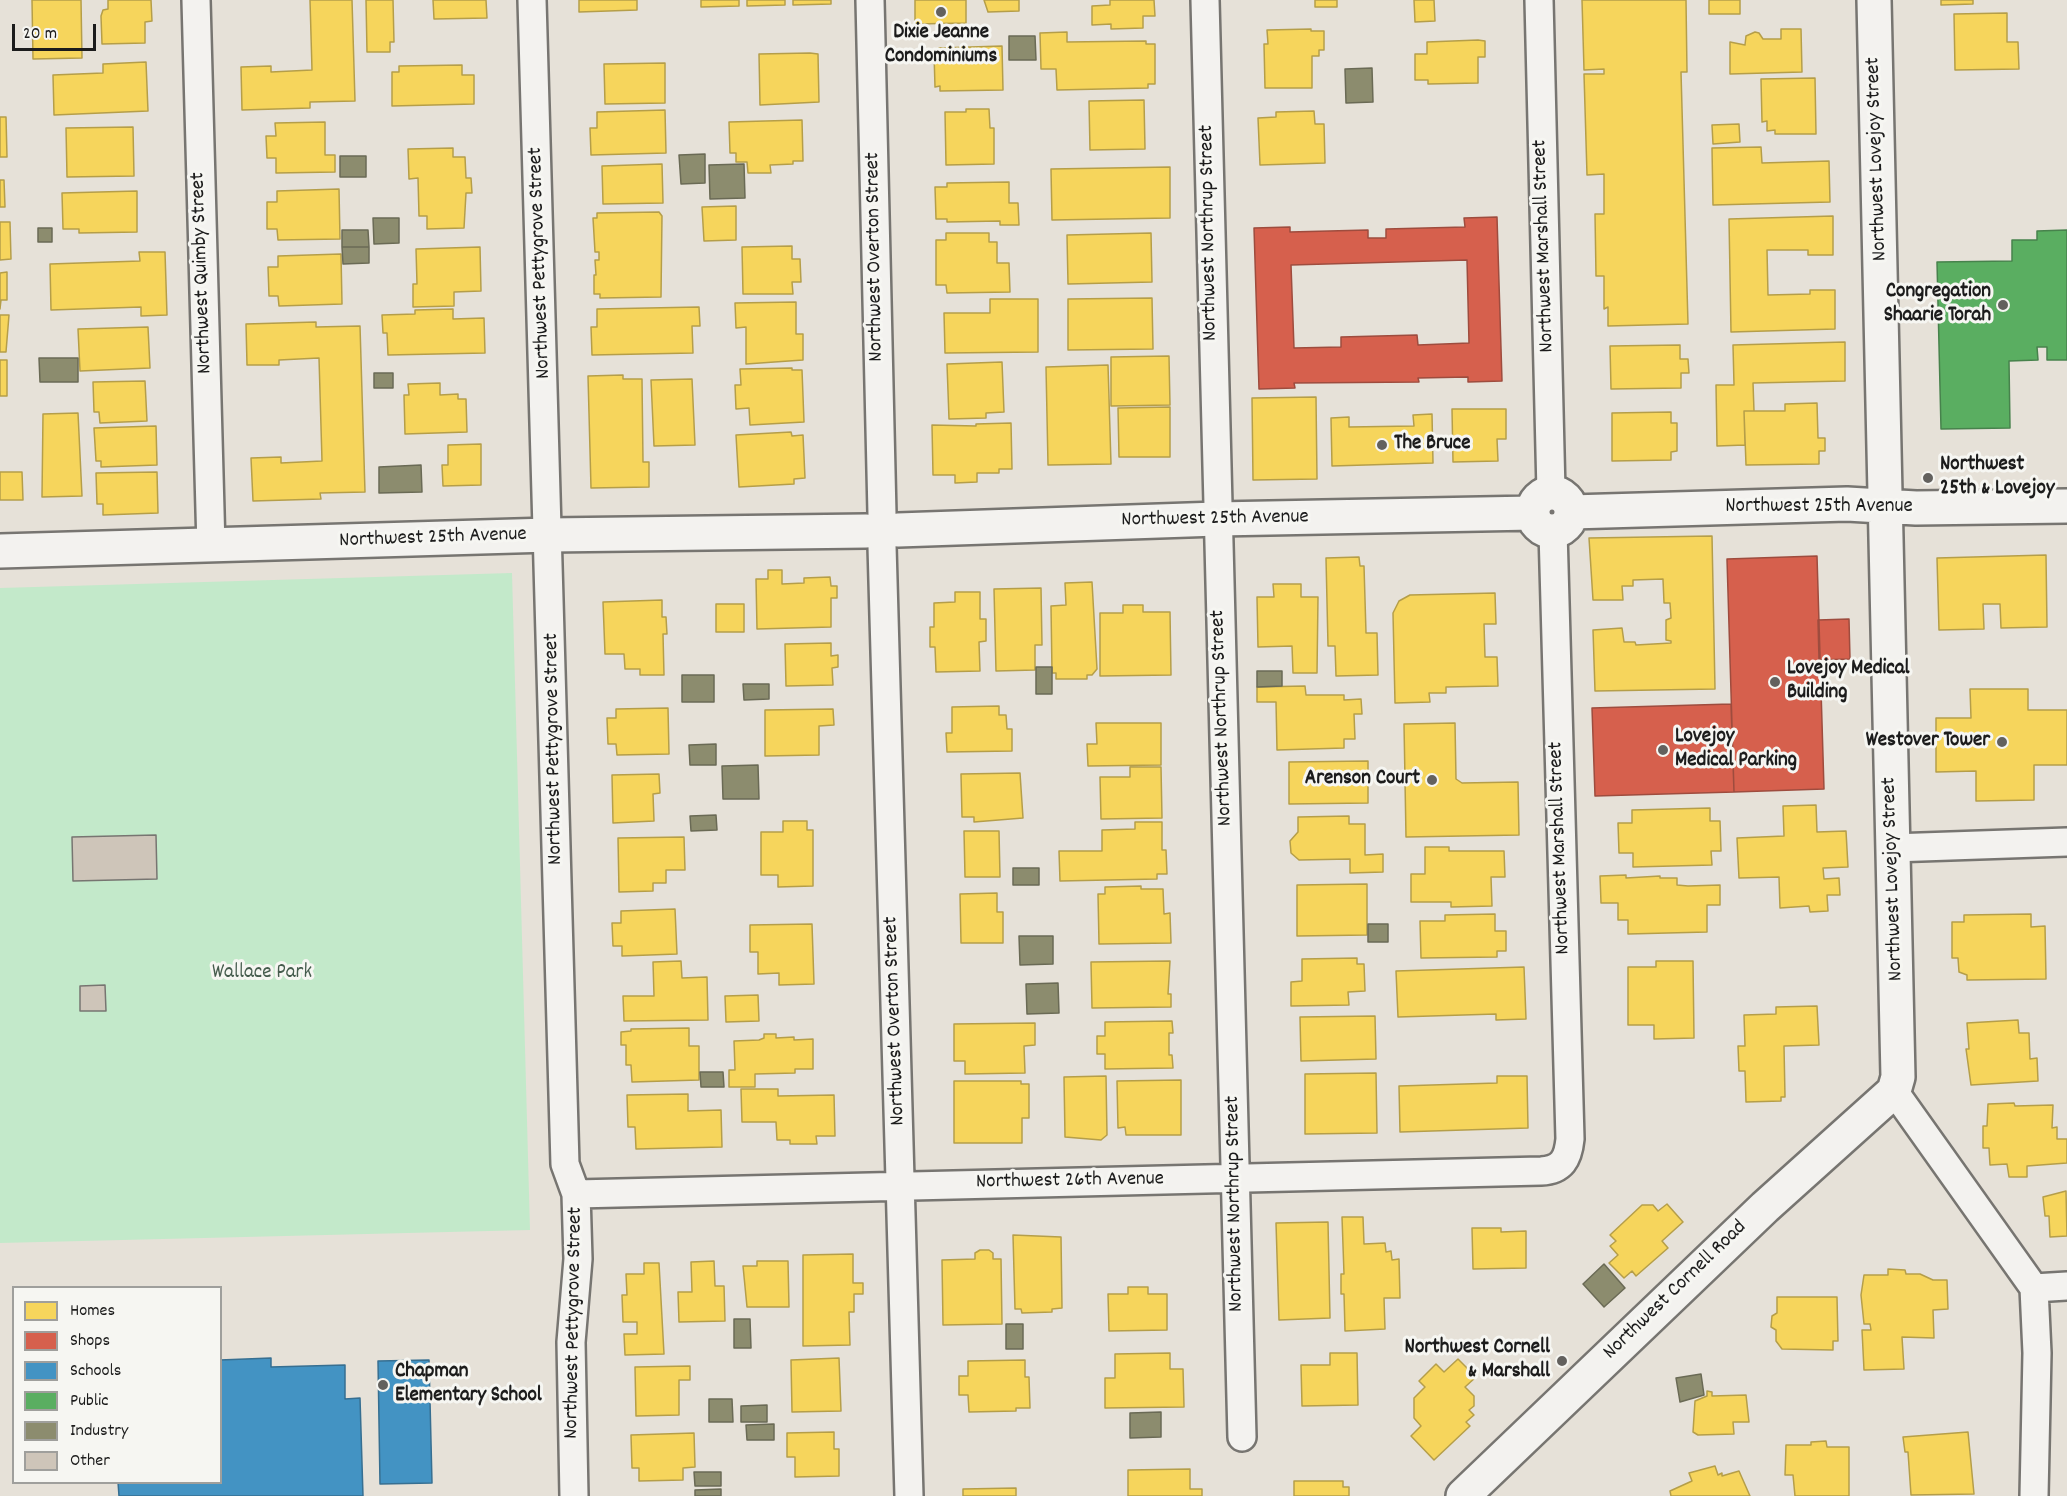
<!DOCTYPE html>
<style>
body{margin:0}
#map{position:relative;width:2067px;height:1496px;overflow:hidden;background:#e6e1d8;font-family:Dekko,sans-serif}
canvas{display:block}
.legend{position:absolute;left:12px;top:1286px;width:210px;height:198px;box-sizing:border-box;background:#f6f6f2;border:2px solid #9f9f9c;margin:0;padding:8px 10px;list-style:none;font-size:18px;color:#1c1c1c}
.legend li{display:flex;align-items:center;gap:12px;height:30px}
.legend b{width:30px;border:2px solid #9f9f9c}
.scale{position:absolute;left:12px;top:24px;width:84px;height:27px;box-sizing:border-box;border:3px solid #1c1c1c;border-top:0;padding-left:8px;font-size:18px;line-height:21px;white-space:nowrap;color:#1c1c1c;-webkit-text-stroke:4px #f6f6f2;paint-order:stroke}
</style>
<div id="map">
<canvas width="2067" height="1496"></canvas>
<ul class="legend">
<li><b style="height:16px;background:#f6d55c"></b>Homes</li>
<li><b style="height:16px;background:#d6604d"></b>Shops</li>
<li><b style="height:16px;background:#4393c3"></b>Schools</li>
<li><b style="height:16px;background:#5aae61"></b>Public</li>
<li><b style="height:16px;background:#8c8c6e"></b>Industry</li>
<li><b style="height:16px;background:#cec5b9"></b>Other</li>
</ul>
<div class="scale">20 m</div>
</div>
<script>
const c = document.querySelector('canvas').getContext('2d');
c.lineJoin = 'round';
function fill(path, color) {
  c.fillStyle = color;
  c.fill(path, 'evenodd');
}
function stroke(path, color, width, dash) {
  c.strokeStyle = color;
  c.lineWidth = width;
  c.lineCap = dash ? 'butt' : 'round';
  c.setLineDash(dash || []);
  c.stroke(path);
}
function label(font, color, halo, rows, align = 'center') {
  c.font = font + ' Dekko,sans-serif';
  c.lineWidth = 6;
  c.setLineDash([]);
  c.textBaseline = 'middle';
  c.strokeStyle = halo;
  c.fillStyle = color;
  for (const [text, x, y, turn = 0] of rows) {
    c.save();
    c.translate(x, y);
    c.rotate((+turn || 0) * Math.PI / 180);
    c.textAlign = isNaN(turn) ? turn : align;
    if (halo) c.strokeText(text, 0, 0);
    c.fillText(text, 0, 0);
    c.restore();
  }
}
const green = new Path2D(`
 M512,573l18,657 -530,13v-655z`);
const homes = new Path2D(`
 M32,0h49l1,58 -49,1z
 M108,0h43l1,21 -7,1v21l-43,1 -1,-28 2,-6 5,-1z
 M310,0h42l3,101 -45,1v6l-68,2 -1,-43 30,-1v6l41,-2z
 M366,0h27l1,42h-4v10h-23z
 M433,0h53l1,18 -53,1z
 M579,0h58v10l-58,2z
 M701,0h38v6l-38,1z
 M747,0h38v5l-38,1z
 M793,0h38v4l-38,1z
 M915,0h51v23l-51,1z
 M984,0h35v11l-31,1z
 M1110,0h44l1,16h-12v12l-32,1v-5l-19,1v-19l18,-1z
 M1315,0h22v7h-22z
 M1414,0h20l1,21 -20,1z
 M1582,0h104l1,72h-6l7,252 -80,2v-19l-4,2v-33h-8l-1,-62h9v-40l-17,1 -3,-101h20v-5l-20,1z
 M1709,0h31v14h-31z
 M1941,0h32v4l-32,1z
 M2007,13v29h11l1,27 -64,1 -1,-56z
 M1311,29v2h13v19h-5v6h-7v32h-47l-1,-44h4l-1,-14z
 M1781,29h20l1,43 -72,2v-32l15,3 1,-9 9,-4 4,1 4,6h18z
 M1067,32v10l79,-1v3h9v40h-7v4l-91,2 -1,-21h-15l-1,-36z
 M1478,40l7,1v16h-7v26l-50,1v-4h-13v-26h12v-12z
 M1002,46l1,44 -63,1v-5l-5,1 -1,-34h5v-5z
 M810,53l8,1 1,48 -59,3 -1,-51z
 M146,62l2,49 -94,4 -1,-40 50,-2v-9z
 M665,63v40l-60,1 -1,-40z
 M462,65v10h12v29l-82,2v-34h7v-6z
 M1815,78l1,56h-41v-4l-8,1v-10l-5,1 -1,-43z
 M1144,100l1,49 -55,1 -1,-49z
 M966,109h23l1,19h4v36l-48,1 -1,-53h21z
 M665,110l1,43 -75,2 -1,-27h7v-16z
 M1314,111l1,13h9l1,39 -65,2 -2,-47 18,-1v-5z
 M0,117h6l1,40h-7z
 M802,120l1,41h-10v3l-23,1 1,8h-23l-1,-11h-11v-9h-6l-1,-31z
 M325,122v33h10v17l-59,1v-15h-9l-1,-22h10l-1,-13z
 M1739,124l1,18 -27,2 -1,-19z
 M133,127l1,49 -67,1 -1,-49z
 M1761,147l1,16 67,-2 1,41 -117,3 -1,-57z
 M453,148v9h12l1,21h5l1,15h-6l-2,35 -37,1v-13h-8l-1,-38 -9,1 -1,-30z
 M662,164l1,39 -60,1 -1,-38z
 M1170,167v51l-118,2 -1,-51z
 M0,180h4l1,27h-5z
 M1009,182v21h9l1,22h-19v-4l-53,1v-3h-11l-1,-32h12v-4z
 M339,189l1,50 -62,1 -1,-11h-10v-27h10v-11z
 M137,191v41l-58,1v-4h-16l-1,-36z
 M736,206v34l-32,1 -2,-34z
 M659,212l3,4 -1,81 -61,1v-4h-6v-19h2l-1,-15h4v-8h-4l-2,-34h4v-5z
 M1833,216v39h-25v-5h-41l1,45 42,-1v-4h25v39l-104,3 -2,-113z
 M0,222h10l1,37 -11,1z
 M946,233h43v9h8v21h12l1,29 -63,1 -1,-8h-10v-45h10z
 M1151,233l1,49 -84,2 -1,-49z
 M792,246v13h8l1,23h-9l1,12h-50l-1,-47z
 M480,247l1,44 -27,1v14l-41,1v-23h4l-1,-35z
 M139,252h26l2,63 -26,1v-9l-90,3 -1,-46 90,-3z
 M341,254l1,50 -63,2 -1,-10h-9l-1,-29h10v-11z
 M7,272v28h-6l-1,9v-36z
 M1152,298l1,51 -85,1v-51z
 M990,299h48v53l-93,1 -1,-40h46z
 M796,302v32h7v26l-57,4v-37l-10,1 -1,-25z
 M699,307l1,19h-8l1,27 -101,2 -1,-28h6v-18z
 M453,309v10l31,-1 1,35 -97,2 -1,-22h-4l-1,-18 33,-1v-4z
 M0,315h9l-3,37h-6z
 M316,322v5l44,-1 5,166 -45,1 1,6 -68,2 -2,-43 30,-1v6l41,-2 -3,-103 -40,2v5h-32l-1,-41z
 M148,327l2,41 -70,3 -2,-42z
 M1845,342v39l-92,2 1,28h-10l1,34 -28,1 -1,-61h18l-1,-40z
 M1680,345v14h8l1,14h-8v15l-70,1 -1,-43z
 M1169,356l1,49 -59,1v-49z
 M0,360h7v36h-7z
 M1002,362l2,50 -18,1v5l-37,1 -2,-55z
 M1108,365l3,99 -63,1 -2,-98z
 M792,368v2h10l2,52 -54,3 -1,-17 -13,1 -1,-24h6l-1,-16z
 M623,375v4h19l1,83h6v25l-58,1 -3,-112z
 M692,379l3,66 -41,1 -3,-66z
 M145,381l2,40 -47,2 -1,-11h-5l-1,-30z
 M440,383v12l18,-1v5h8l1,33 -62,2 -1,-39h5l-1,-11z
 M1316,397l1,82 -64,1 -1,-82z
 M1817,403l1,35h7v13h-6v13l-73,1 -2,-54h41v-7z
 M1170,407v50h-51l-1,-49z
 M1452,409h54v30h-9l1,22 -45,1z
 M1671,412v11h6v28l-6,1v8l-59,1v-48z
 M78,413l4,83 -40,1 1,-83z
 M1432,414l1,49 -101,3 -1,-48 18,-1v10l65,-1 -1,-11z
 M1011,423l1,46h-13v4h-22v9l-22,1v-8h-22l-1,-50 44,1v-2z
 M156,426l1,39 -56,2v-6h-5l-2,-33z
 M791,432l1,4 11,-1 2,43 -11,1v5l-55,3 -3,-52z
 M481,444v41l-38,1 -1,-21h6v-20z
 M0,472h22l1,28h-23z
 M157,472l1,41 -55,2v-11h-6l-1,-31z
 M1712,536l3,153 -120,2 -2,-61 29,-2 2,14h11l1,3 35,-2v-2l-5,-1v-20l5,-2 -1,-15h-6l-1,-24 -30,1v6h-11l1,14h-30l-4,-62z
 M2046,555l1,72 -46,1 -1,-24h-17l1,25 -45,1 -2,-72z
 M1359,557l1,9h4l2,67h11l1,42 -42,1 -1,-30h-7l-2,-88z
 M768,570h14v14l22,-1v-5l26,-1 1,9h6v12h-6v29l-74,2 -1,-50h12z
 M1092,582l5,87 -5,6h-5v4h-31v-6h-4l-1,-67 15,-1 -1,-22z
 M1273,584h28v13h17l-1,76h-24l-1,-27 -34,1 -1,-50h17z
 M1041,588l1,57h-7v25l-39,1 -2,-82z
 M955,592h25v27h6v22l-7,1 1,29 -44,1 -1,-25h-5v-20h4v-24l21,-1z
 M1495,593l1,31h-12l1,33h12l1,29 -52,1v6h-17l1,9 -35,1 -2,-90 6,-12 11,-6z
 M662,600v17h4l1,17h-4l1,41h-24v-6h-15l-1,-15h-19l-2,-52z
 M716,604h28v28h-28z
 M1123,605h20v7h27l1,63 -71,1v-63h23z
 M831,643v13l7,-1v12l-6,1 1,17 -47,1 -1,-42z
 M1305,686l1,9h38v5l17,-1 1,15h-8l1,25h-11v9l-67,2 -1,-48h-19v-15z
 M1970,689h58v21h39v55h-33v35l-58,1v-30l-40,1v-54h35z
 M999,706v9h7l1,14h5v22l-65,1 -1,-19h6v-26z
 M668,708l1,46 -52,1 -1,-11h-8l-1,-26h9v-9z
 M833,709l1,16 -15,1v29l-54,1v-46z
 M1096,723h65v42l-73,1 -1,-22h10z
 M1455,723l1,56 6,4 56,-1 1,53 -113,2 -2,-113z
 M1368,761v42l-79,1v-42z
 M1130,767h31l1,51 -61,1 -1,-42h30z
 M1020,773l3,45 -49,4v-5h-12l-1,-43z
 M659,774l1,19 -7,1 1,27 -41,2 -1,-48z
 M1816,805l1,27 29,-1 2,36 -25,1 1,11 15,-1 1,17h-13l1,16 -18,1 -1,-6 -29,2 -1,-31 -40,1 -2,-40 47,-2 -1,-30z
 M1710,808v13h10l1,30h-10l1,14 -79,2v-14h-14l-1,-30h14v-13z
 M1349,816v8h16v31l18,-1v18l-33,1v-14l-51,1 -8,-7 -1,-12 8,-9v-15z
 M783,821h24v9h6v56l-35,1v-12h-17v-43h22z
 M1135,822h27v28h4l1,24h-10v5l-97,2 -1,-30h43v-21l33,-1z
 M964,831h35l1,46h-35z
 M684,837l1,33h-19v13h-13v8l-34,1 -1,-54z
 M1425,847h24v4h55l1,26h-14l1,29 -41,1v-5h-40v-28h14z
 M1626,875v3l34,-2v2h17v7l11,1 32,-1v20h-13v27l-79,2v-14h-10v-17h-17l-1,-27z
 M1367,884v51l-70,1v-51z
 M1141,886v3h22l1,25 6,-1 1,30 -72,1 -1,-50h7v-7z
 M997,893v19h6v31h-42l-1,-49z
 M675,909l2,45 -55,2v-10h-9l-1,-23h9v-12z
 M1495,914v17h11v20h-9v6l-76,1 -1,-37h25v-6z
 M2031,914v13l14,-1 1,53 -79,1v-5l-8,-3 -1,-14h-6v-36h12v-7z
 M812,924l2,60 -35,1v-12l-21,1v-22h-8v-27z
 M1357,958v6h7l1,27 -17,1 1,13 -58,1v-24l11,-1v-22z
 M681,961l1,17 25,-1 1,43 -84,1 -1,-25h31l-1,-34z
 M1170,961l-2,33h3v13l-79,1 -1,-46z
 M1656,961h37l1,77 -40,1v-14h-26v-58h28z
 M1524,967l2,52 -30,1v-6l-98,3 -2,-46z
 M758,995l1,26 -33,1 -1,-26z
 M1817,1006l2,39 -35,1 1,51h-4v4l-35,1 -1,-31h-6l-1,-25h7l-1,-31 32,-1v-7z
 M1375,1016l1,43 -75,2 -1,-44z
 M2018,1020l1,13h10l1,26 7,-1 1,23 -67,4 -5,-36h3l-2,-26z
 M1172,1021l1,12h-4v22h3l1,13 -68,1v-15h-8v-18h8v-14z
 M1035,1023v22l-11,1 1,27 -60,1v-13h-11v-37z
 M689,1028v18h10v34l-67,2 -1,-17h-5v-20h-5v-13l10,-1v-2z
 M764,1034h12v4l18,-1v3l19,-1v30h-18v4l-40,1v13h-26v-17h6l-1,-29 25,-1 5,-2z
 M1376,1073l1,60 -72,1v-60z
 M1106,1076l1,59 -6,5 -36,-3 -1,-60z
 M1497,1076h30l1,52 -128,4 -1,-46 98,-3z
 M1181,1080v55h-55l-1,-8 -7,1 -1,-47z
 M954,1081h67v3h8v34h-7v25h-68z
 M741,1089h37v7l56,-1 1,41h-19l1,8h-27v-4h-13l-1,-18h-34z
 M688,1094v17l33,-1 1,37 -86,2 -1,-22h-7l-1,-32z
 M2014,1103l1,3 38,-1 -1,23 5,-1v12h10v24l-40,3v11h-18l-2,-13 -17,1 -1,-17h-6v-22h4l1,-22z
 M2066,1191l1,45 -17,1 -1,-21h-4l-2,-19z
 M1667,1204l16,18 -21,19 6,7 -32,28 -4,-5 -8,7 -15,-15 9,-8 -8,-9 6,-5 -6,-6 32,-30h11l5,6z
 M1342,1217h21l1,27 21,-1 1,9 5,-1 1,9 7,-1 1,39h-16l1,31 -40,2 -1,-37h-3v-20h3z
 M1328,1222l2,96 -51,2 -3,-97z
 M1472,1228h29v4l25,-1v37l-53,1z
 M1013,1235l48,2 1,71 -10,1v3l-30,1 -1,-4h-6z
 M980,1250h9l4,3v6h8l1,65 -59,1 -1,-65 33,-1v-6z
 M853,1254v29h10v11h-9v18h-5l1,33 -47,1v-91z
 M714,1261l1,25h9l1,35 -46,1 -1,-30h14l-1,-30z
 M757,1261h31l1,46h-42l-4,-41h14z
 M644,1263h15l5,91 -39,1 -1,-21h13v-12h-14l-1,-27h5l-1,-21h18z
 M1888,1269l17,1 1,4h14l13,6h14l1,29 -15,1 1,28 -32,-1 2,32 -40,1 -2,-40h9l-1,-6h-6l-3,-29 3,-20h24z
 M1128,1287h20v7h19v36l-58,1 -1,-37h20z
 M1777,1297h60l1,44h-5v9l-51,-1 -6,-8v-11l-5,-3 1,-11 5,-3z
 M1170,1353v16h13l1,38 -79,1v-30h10v-24z
 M1330,1353h27l1,52 -56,1 -1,-41h29z
 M839,1358l2,53 -49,1 -1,-52z
 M1458,1359l18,18 -11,10 9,9v10l-5,4 5,5 -8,7 4,4 -36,34 -23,-24 10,-10 -7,-8v-20l11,-11 -6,-6 17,-17 8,8z
 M1025,1360v17h4l1,31h-14v3l-47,1 -1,-17h-9v-19h9v-15z
 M690,1366v14h-11v35l-43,1 -1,-49z
 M1707,1391l5,1v4l34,-1 3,27h-16l1,12 -36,1 -5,-3 2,-31 12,-5z
 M834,1432v17h5v27l-44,1v-20h-8v-24z
 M1968,1432l6,62 -63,1 -3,-43h-3l-2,-15z
 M694,1433l1,34 -12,1v12l-44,1v-13h-7l-1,-33z
 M1826,1441l1,6h22v49h-54l-2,-21h-8l1,-30h25v-3z
 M1715,1466l3,9 4,-2v3l17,-5 11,25h-79l-1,-5 22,-10 -3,-8z
 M1190,1469v20h12v7h-74v-26z
 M1294,1481h49v6h6v9h-55z
 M1016,1488v8h-53v-7z`);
const shops = new Path2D(`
 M1497,217l5,164 -34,1v-5l-50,1 1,4 -125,1 1,5 -36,1 -5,-161 36,-1v5l78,-2v8h18v-9l79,-2 -1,-9zM1467,260l2,83 -51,2 -1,-10 -76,2v10l-47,1 -3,-83z
 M1817,556l7,233 -90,3 -7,-233z
 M1849,619l1,40 -31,1 -1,-40z
 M1731,704l3,88 -139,4 -3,-88z`);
const schools = new Path2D(`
 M271,1358v9l74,-2v34l15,-1 3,98h-244l-1,-14h102v-122z
 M429,1360l3,123 -52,1 -2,-123z`);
const public = new Path2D(`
 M2067,230v130h-20v-13h-10l1,13 -29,1 1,67 -69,1 -4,-167 75,-1v-21h25v-9z`);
const industry = new Path2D(`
 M1009,36h26l1,24h-27z
 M1372,68l1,34 -27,1 -1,-34z
 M705,154v29l-24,1 -2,-29z
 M340,156h26v21h-26z
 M744,164l1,34 -35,1 -1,-34z
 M373,218h26v25l-25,1z
 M38,228h14v14h-14z
 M342,230h26l1,17h-27z
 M342,247h27v16l-26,1z
 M39,358h39v24h-38z
 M374,373h19v15h-19z
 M421,465l1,27 -43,1v-26z
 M1036,667h16v27h-16z
 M1257,671h25v15l-25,1z
 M682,675h32v27h-32z
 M743,684h26v15l-25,1z
 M716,744v21h-26l-1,-20z
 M758,765l1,34h-36l-1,-33z
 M716,815l1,15 -26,1 -1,-15z
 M1013,868h26v17h-26z
 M1368,924h20v18h-20z
 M1019,936h34v28l-33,1z
 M1058,983l1,30 -32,1 -1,-30z
 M700,1072h23l1,15h-23z
 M1604,1264l21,24 -21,19 -21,-23z
 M734,1319h16l1,29h-17z
 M1006,1324h17v25h-17z
 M1701,1374l3,21 -24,7 -4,-24z
 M709,1399h23l1,23h-24z
 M767,1405v17h-26v-16z
 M1161,1412v25l-31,1v-25z
 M774,1424v16h-27l-1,-15z
 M694,1472h27v14h-26z
 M721,1489v7h-26v-6z`);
const building = new Path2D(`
 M156,835l1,44 -84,2 -1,-44z
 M105,985l1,26h-26v-25z`);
const street = new Path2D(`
 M196,0l15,547
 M532,0l33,1164 11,30 2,65 -7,83 3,154
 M870,0l12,514
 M1205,0l37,1437
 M1539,0l12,492
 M882,546l27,950
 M1892,848l175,-6
 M1894,1091l140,197 3,65 -3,143
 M576,1194l965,-23c21,-1 27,-12 29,-32l-17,-608
 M2034,1288l33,-2`);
const secondary = new Path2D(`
 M1533 512a19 19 0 1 1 38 0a19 19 0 1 1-38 0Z
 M1571,512l276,-8 69,4 151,-2
 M898,530l319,-11 316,-6
 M0,551l549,-16 317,-4
 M1463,1496l302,-289 129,-116 4,-14 -24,-1077`);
const markers = [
 [941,12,6,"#63615e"],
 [2003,305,6,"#63615e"],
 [1382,445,6,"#63615e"],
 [1928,478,6,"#63615e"],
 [1775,682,6,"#63615e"],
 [2002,742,6,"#63615e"],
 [1663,750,6,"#63615e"],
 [1432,780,6,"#63615e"],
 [1562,1361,6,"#63615e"],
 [383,1385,6,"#63615e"]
];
const poiNames = [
 ["Dixie Jeanne",941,34,"center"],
 ["Condominiums",941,58,"center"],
 ["Congregation",1991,293,"right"],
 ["Shaarie Torah",1991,317,"right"],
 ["The Bruce",1394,445],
 ["Northwest",1940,466],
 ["25th & Lovejoy",1940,490],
 ["Lovejoy Medical",1787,670],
 ["Building",1787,694],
 ["Lovejoy",1675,738],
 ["Medical Parking",1675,762],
 ["Westover Tower",1990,742,"right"],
 ["Arenson Court",1420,780,"right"],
 ["Northwest Cornell",1550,1349,"right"],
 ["& Marshall",1550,1373,"right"],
 ["Chapman",395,1373],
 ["Elementary School",395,1397]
];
const streetNames = [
 ["Northwest Lovejoy Street",1878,159,-92],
 ["Northwest Northrup Street",1210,233,-91],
 ["Northwest Marshall Street",1545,246,-92],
 ["Northwest Overton Street",876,257,-91],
 ["Northwest Pettygrove Street",541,263,-92],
 ["Northwest Quimby Street",203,273,-92],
 ["Northwest 25th Avenue",1819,508],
 ["Northwest 25th Avenue",1215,520,-1],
 ["Northwest 25th Avenue",433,539,-2],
 ["Northwest Northrup Street",1223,718,-92],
 ["Northwest Pettygrove Street",555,749,-91],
 ["Northwest Marshall Street",1561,848,-92],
 ["Northwest Lovejoy Street",1894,879,-92],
 ["Northwest Overton Street",896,1021,-92],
 ["Northwest 26th Avenue",1070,1182,-1],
 ["Northwest Northrup Street",1236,1204,-91],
 ["Northwest Cornell Road",1676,1291,-44],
 ["Northwest Pettygrove Street",575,1323,-89]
];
const parkNames = [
 ["Wallace Park",262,974]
];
fill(green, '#c3e9ca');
fill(homes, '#f6d55c');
stroke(homes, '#b59e49', 1.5);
fill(shops, '#d6604d');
stroke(shops, '#9e4c3e', 1.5);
fill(schools, '#4393c3');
stroke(schools, '#376f91', 1.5);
fill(public, '#5aae61');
stroke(public, '#47824c', 1.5);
fill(industry, '#8c8c6e');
stroke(industry, '#6a6a55', 1.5);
fill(building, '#cec5b9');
stroke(building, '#777571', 1.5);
stroke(street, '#777571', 32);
stroke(secondary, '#777571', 38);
stroke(street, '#f3f2ef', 27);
stroke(secondary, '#f3f2ef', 33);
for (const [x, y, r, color] of markers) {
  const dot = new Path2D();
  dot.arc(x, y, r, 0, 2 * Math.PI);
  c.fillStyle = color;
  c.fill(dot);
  stroke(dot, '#f6f6f2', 2);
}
label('bold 21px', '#1c1c1c', '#f6f6f2', poiNames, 'left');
label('21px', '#1c1c1c', '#f6f6f2', streetNames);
label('21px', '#455c4d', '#f6f6f2', parkNames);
</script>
